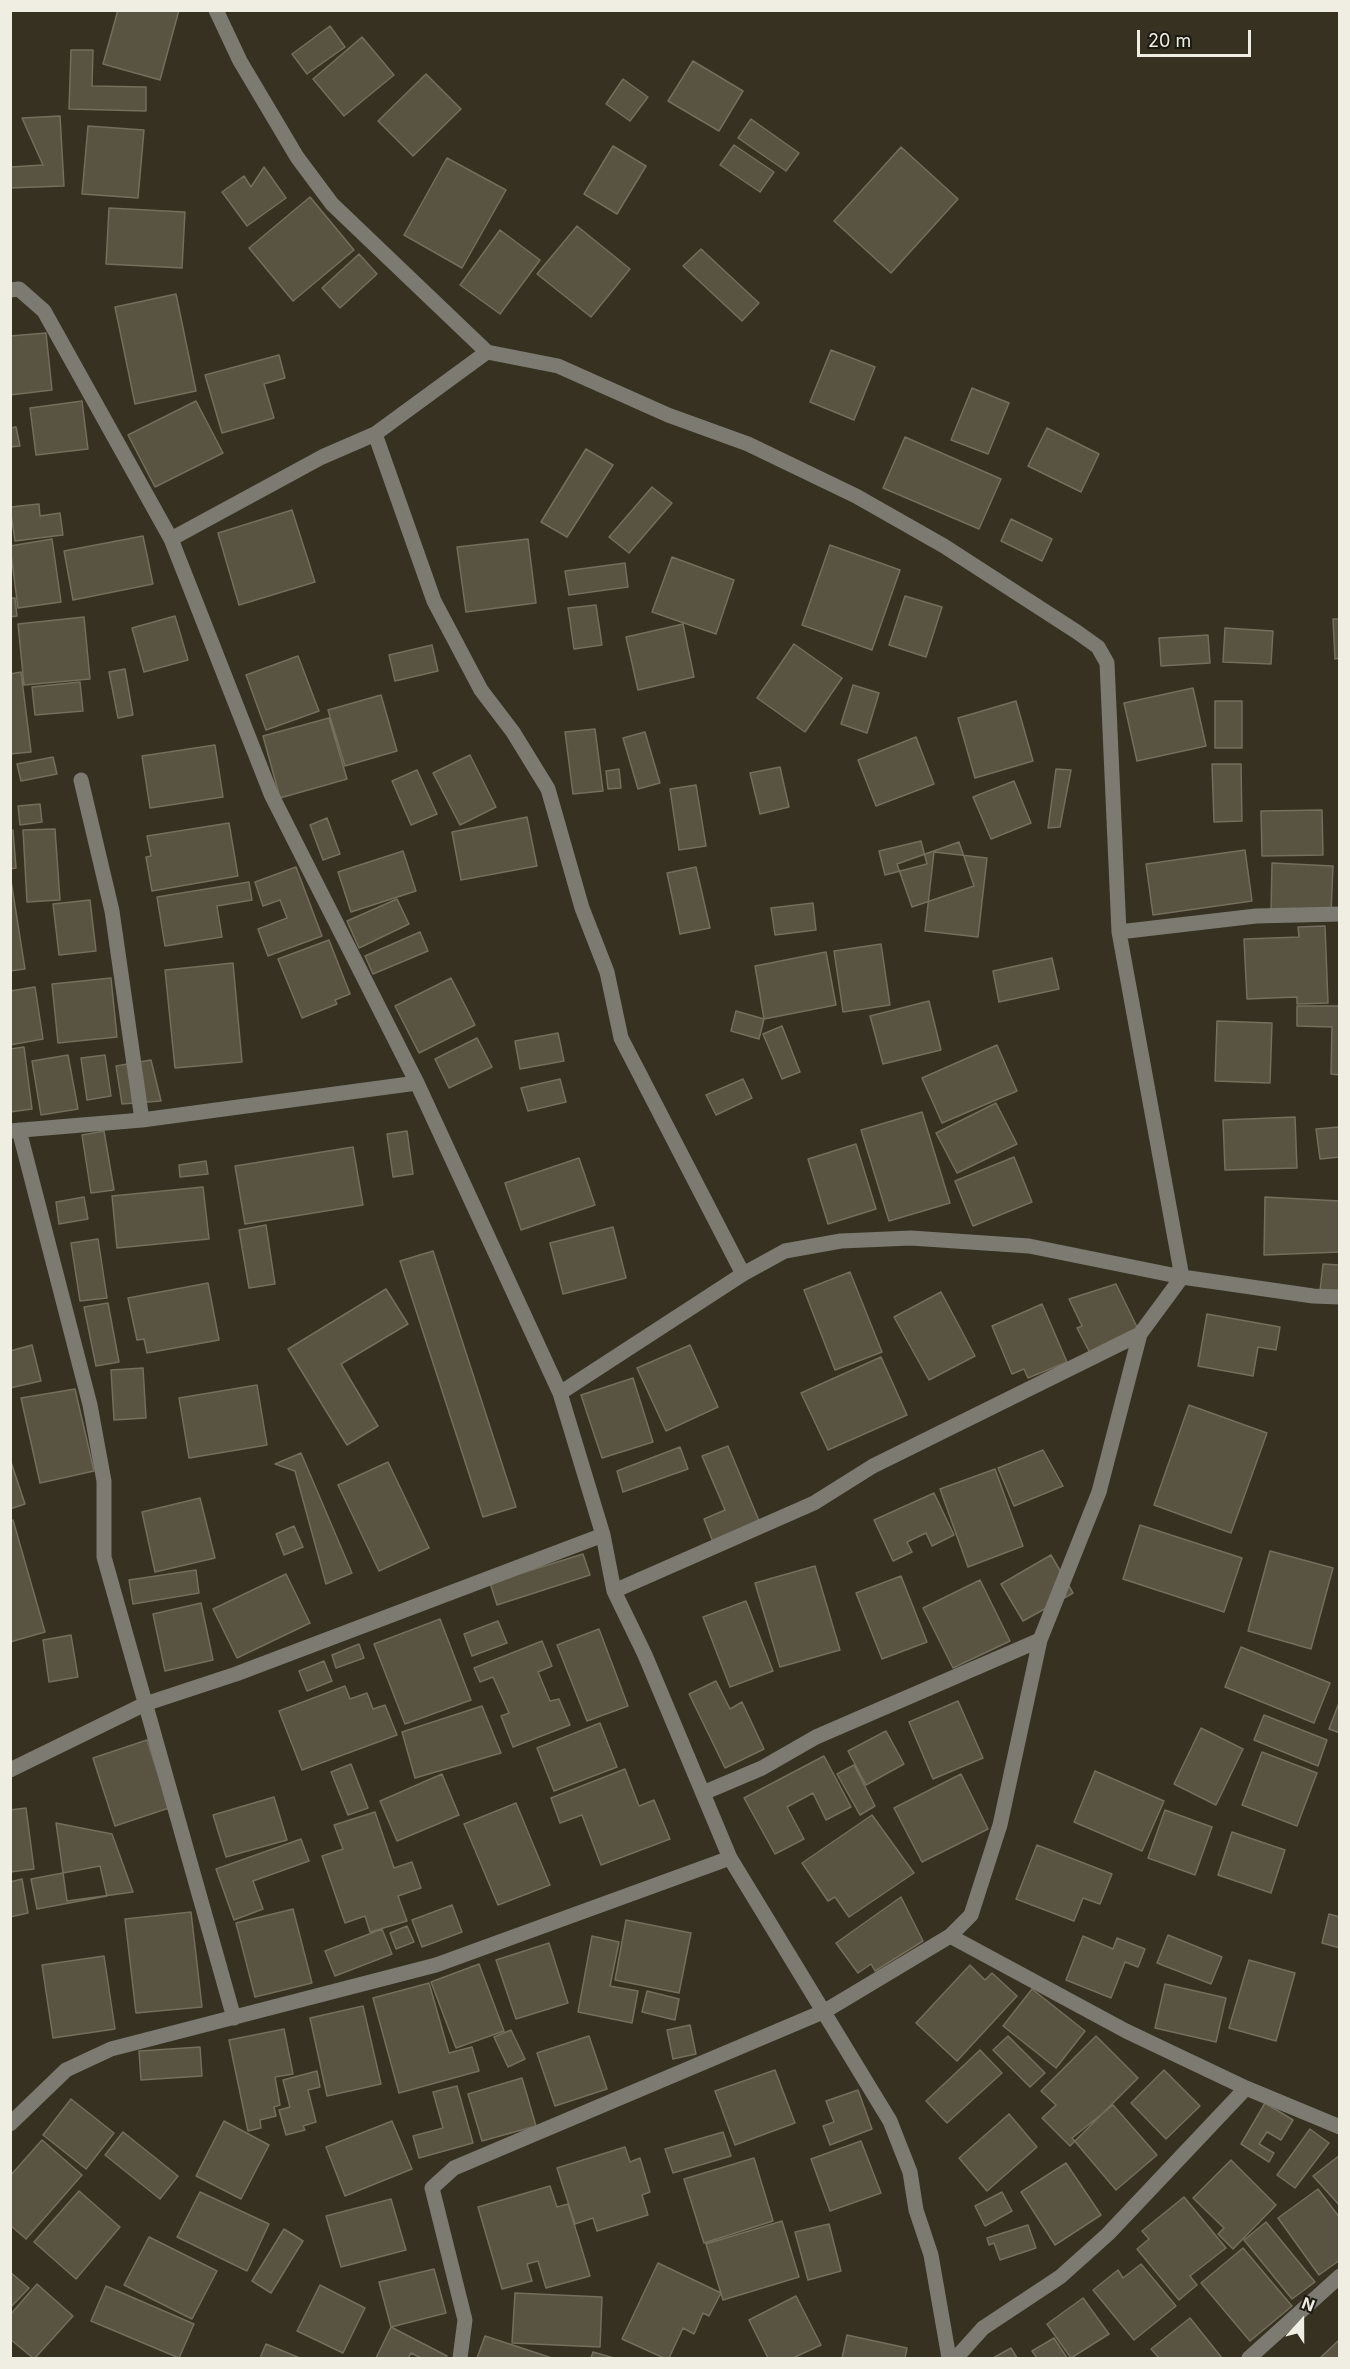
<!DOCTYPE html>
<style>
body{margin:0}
#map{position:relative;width:1350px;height:2369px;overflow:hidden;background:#363120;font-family:Inter,sans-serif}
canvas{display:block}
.frame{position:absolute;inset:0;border:12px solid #f0ede3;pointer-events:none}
.north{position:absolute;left:1272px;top:2291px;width:60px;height:60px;-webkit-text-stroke:4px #1b1912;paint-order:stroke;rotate:21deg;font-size:16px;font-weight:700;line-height:24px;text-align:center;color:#f0ede3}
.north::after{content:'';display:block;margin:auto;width:21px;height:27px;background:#f0ede3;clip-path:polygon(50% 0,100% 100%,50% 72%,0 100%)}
.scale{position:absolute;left:1137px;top:30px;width:114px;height:27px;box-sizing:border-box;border:3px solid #f0ede3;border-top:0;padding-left:8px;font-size:18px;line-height:21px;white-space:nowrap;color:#f0ede3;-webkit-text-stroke:4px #1b1912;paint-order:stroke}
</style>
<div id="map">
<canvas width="1350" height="2369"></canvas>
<div class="frame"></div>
<div class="north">N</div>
<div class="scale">20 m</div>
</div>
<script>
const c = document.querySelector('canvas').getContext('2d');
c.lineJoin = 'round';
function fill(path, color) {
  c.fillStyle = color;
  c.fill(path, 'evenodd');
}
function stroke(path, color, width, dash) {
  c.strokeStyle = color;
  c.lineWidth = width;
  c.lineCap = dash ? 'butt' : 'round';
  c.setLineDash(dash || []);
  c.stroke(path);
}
const building = new Path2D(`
 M118,10h61l-19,70 -57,-16z
 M330,26l15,21 -38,27 -15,-20z
 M362,37l32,38 -50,41 -31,-37z
 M71,50h22l-1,36 54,1v24l-77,-2z
 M693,61l50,30 -24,40 -51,-30z
 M426,74l35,35 -48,47 -35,-35z
 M623,79l25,18 -18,24 -24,-17z
 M60,116l4,70 -54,2v-21l33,-2 -21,-47z
 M751,119l48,34 -13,18 -48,-33z
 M88,126l56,4 -6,68 -56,-4z
 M734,145l40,27 -14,20 -40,-27z
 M613,146l33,20 -29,48 -33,-20z
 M901,147l57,52 -67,74 -57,-52z
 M447,158l59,32 -44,78 -58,-33z
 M264,167l22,31 -39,28 -25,-34 22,-16 7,11z
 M310,197l44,53 -61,51 -44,-53z
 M109,208l76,4 -3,56 -76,-4z
 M577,226l53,43 -39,48 -54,-43z
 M500,230l40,30 -40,54 -40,-29z
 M701,249l58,54 -17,18 -59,-55z
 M359,254l18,20 -37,34 -18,-20z
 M176,294l20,97 -61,13 -20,-97z
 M46,333l6,57 -42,5v-59z
 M831,350l44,17 -21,53 -44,-18z
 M279,355l6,23 -21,6 10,34 -52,15 -17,-58z
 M972,388l37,15 -21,51 -37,-14z
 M82,401l6,48 -52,6 -6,-47z
 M196,401l27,52 -68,34 -27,-52z
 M16,427l4,19 -10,1v-19z
 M1047,428l52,26 -18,38 -53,-26z
 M905,437l96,42 -22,50 -96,-41z
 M586,449l27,16 -46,72 -26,-15z
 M652,487l20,16 -43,50 -20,-16z
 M39,504l1,12 20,-3 3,22 -48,6 -5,-34z
 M292,510l23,72 -76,23 -21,-72z
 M1011,519l41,20 -10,22 -41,-20z
 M143,536l10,48 -80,16 -9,-49z
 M52,539l9,63 -43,6 -8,-62z
 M528,539l8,64 -70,9 -9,-65z
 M830,545l70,25 -28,80 -70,-25z
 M672,557l62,23 -18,54 -64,-22z
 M625,563l3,24 -59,8 -4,-24z
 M905,596l37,11 -16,50 -37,-12z
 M10,598h5l2,18 -7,1z
 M596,605l6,40 -28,4 -6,-41z
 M175,616l13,44 -44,12 -12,-44z
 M84,617l6,62 -66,6 -6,-61z
 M1333,619h7v39l-5,1z
 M683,624l11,53 -56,13 -12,-53z
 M1225,628l48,3 -2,33 -48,-2z
 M1208,635l2,28 -49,3 -2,-28z
 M794,644l48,34 -37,54 -48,-34z
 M432,645l6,26 -43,10 -6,-26z
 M298,656l21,55 -53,19 -20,-55z
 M125,669l8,46 -15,3 -9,-46z
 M21,672l10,80 -21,2v-80z
 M80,682l3,29 -48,4 -3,-28z
 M853,685l26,8 -12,40 -26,-9z
 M1193,688l13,58 -69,15 -13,-58z
 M381,695l16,56 -52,15 -17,-56z
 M1016,701l17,60 -58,17 -17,-60z
 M1215,701h27v47h-27z
 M329,718l18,61 -67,19 -17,-62z
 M595,729l8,62 -30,3 -8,-62z
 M645,732l15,51 -22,6 -15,-51z
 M916,737l18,47 -58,22 -18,-46z
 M215,745l8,52 -73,11 -8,-52z
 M470,755l26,52 -36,18 -27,-52z
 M53,757l4,17 -36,7 -4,-17z
 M1212,764h29l1,57 -28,1z
 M780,767l9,40 -29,7 -10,-41z
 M619,769l2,19 -13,1 -2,-18z
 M1056,769l15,1 -11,57 -12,1z
 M417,770l20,44 -26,11 -19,-44z
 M1014,781l17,42 -40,16 -18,-42z
 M696,785l10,61 -27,4 -9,-61z
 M40,804l2,18 -22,3 -2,-19z
 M1322,810l1,45 -61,1 -1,-45z
 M527,817l10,49 -76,14 -9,-48z
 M327,818l13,36 -17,6 -13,-35z
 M229,823l9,53 -86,15 -6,-34 5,-1 -4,-20z
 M55,829l5,71 -33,2 -4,-72z
 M13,830l3,38 -6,1v-38z
 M921,841l6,23 -42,11 -6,-24z
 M959,842l15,44 -62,21 -15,-43z
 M1245,850l7,51 -99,14 -7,-51z
 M403,851l13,40 -65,21 -13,-40z
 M934,852l53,6 -9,79 -53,-6z
 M1272,863l61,3 -2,48 -60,-3z
 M296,867l26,69 -54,20 -10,-27 29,-11 -7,-18 -17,6 -8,-24z
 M696,867l14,61 -30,6 -13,-61z
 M10,874l15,95 -15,2z
 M249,882l3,18 -35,6 5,31 -57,9 -8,-49z
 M397,899l12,25 -50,24 -12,-27z
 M90,900l6,51 -37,4 -6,-51z
 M813,903l3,27 -41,5 -4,-27z
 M1325,926l3,77 -31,1v-7l-50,2 -3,-60 55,-2 -1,-10z
 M420,932l8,19 -55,23 -8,-18z
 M329,940l21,54 -15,6 2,4 -35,14 -24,-59z
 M881,944l9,61 -47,7 -9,-61z
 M826,952l10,53 -72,14 -9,-53z
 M1052,958l7,31 -60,13 -6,-31z
 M233,963l9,99 -67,6 -10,-98z
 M111,978l6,59 -59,6 -6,-59z
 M451,978l24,47 -56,28 -24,-47z
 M35,987l8,52 -33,6v-54z
 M929,1001l12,49 -58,14 -13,-48z
 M1297,1006h43v69l-9,-1 1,-47 -35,-1z
 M736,1011l28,8 -5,20 -28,-8z
 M1217,1021l55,2 -2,60 -55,-2z
 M782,1026l18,46 -18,7 -19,-45z
 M558,1033l6,28 -44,8 -5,-28z
 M477,1038l15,29 -43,21 -14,-29z
 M997,1045l20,46 -75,32 -20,-45z
 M24,1047l8,62 -22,3v-63z
 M68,1055l10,54 -37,6 -9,-54z
 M105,1055l6,41 -24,4 -6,-42z
 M151,1060l10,41 -39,3 -6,-38z
 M560,1079l6,23 -38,9 -7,-23z
 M743,1079l9,19 -36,17 -10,-20z
 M996,1103l21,41 -60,29 -21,-40z
 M922,1112l28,91 -61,18 -28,-91z
 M1295,1117l2,51 -72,2 -2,-50z
 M1339,1127l1,30 -20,2 -4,-30z
 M104,1131l10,59 -23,3 -9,-58z
 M407,1131l6,43 -20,3 -6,-43z
 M856,1144l20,65 -48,15 -20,-65z
 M353,1147l10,58 -118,19 -10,-58z
 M1014,1157l18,45 -59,24 -18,-45z
 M579,1158l16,47 -74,25 -16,-47z
 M206,1161l2,13 -28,3 -1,-12z
 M203,1187l6,52 -92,9 -5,-52z
 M84,1197l4,22 -29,5 -3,-22z
 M1265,1197l75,4v51l-76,3z
 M266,1225l9,59 -26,4 -10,-58z
 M613,1227l13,51 -63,16 -13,-51z
 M98,1239l9,59 -27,3 -9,-58z
 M433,1251l83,256 -33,10 -83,-256z
 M1323,1264l17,1v28l-20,-2z
 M850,1272l32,80 -47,18 -31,-80z
 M208,1283l11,57 -72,13 -3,-14 -7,1 -9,-42z
 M1116,1284l22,45 -48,24 -13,-25 5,-2 -13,-27z
 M386,1289l22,35 -67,40 37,62 -31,19 -59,-96z
 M941,1292l34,64 -46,24 -35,-63z
 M108,1303l11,59 -23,4 -12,-59z
 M1042,1304l25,58 -39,16 -4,-9 -12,5 -20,-48z
 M1207,1314l73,13 -4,23 -18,-3 -5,29 -55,-10z
 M32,1345l9,36 -31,7v-37z
 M690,1345l28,62 -52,24 -29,-63z
 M881,1357l26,58 -79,35 -27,-57z
 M143,1368l3,50 -32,2 -3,-50z
 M633,1378l20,64 -51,16 -21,-63z
 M257,1385l10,60 -78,13 -10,-60z
 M75,1389l19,82 -54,12 -19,-85z
 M1189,1405l78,28 -36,100 -77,-28z
 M728,1446l32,77 -47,19 -9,-23 21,-9 -23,-54z
 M680,1447l8,22 -65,23 -6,-21z
 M1043,1450l20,36 -49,20 -16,-38z
 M301,1453l51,120 -26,11 -31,-113 -20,-7z
 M10,1459l15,45 -15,5z
 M388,1462l41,86 -50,23 -41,-86z
 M995,1469l28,77 -55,21 -28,-78z
 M934,1493l20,42 -22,11 -6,-13 -19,9 5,10 -19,9 -19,-41z
 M200,1498l15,60 -60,14 -13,-60z
 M13,1520l32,112 -35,10v-121z
 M1140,1525l102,33 -18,54 -101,-33z
 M294,1526l9,21 -19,8 -8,-21z
 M1270,1551l63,17 -22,81 -63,-18z
 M583,1554l7,21 -93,30 -7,-22z
 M1051,1555l22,38 -50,28 -22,-37z
 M815,1566l25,84 -60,17 -25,-84z
 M196,1570l3,23 -66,11 -4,-24z
 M286,1574l24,49 -73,35 -24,-49z
 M901,1576l26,66 -45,17 -26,-66z
 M980,1580l30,61 -57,27 -30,-60z
 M746,1601l27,70 -43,16 -27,-70z
 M201,1603l12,57 -48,11 -12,-57z
 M440,1619l31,81 -66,24 -31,-80z
 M498,1621l9,22 -35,13 -8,-22z
 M599,1629l29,77 -41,15 -30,-76z
 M71,1635l7,42 -29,5 -6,-42z
 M542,1641l10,25 -14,6 12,29 9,-2 11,26 -57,22 -12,-31 8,-3 -16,-36 -13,5 -6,-14z
 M359,1644l5,14 -28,10 -4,-13z
 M1241,1647l89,36 -16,40 -89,-36z
 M324,1661l8,20 -25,10 -8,-20z
 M716,1681l14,28 12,-7 22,47 -39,19 -36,-74z
 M345,1686l5,13 17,-6 6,16 12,-4 12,30 -95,35 -23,-59z
 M1340,1700v33l-11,-4z
 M958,1701l25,57 -50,21 -24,-57z
 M482,1706l19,47 -86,25 -13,-46z
 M1264,1715l63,25 -9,26 -64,-26z
 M600,1723l17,44 -63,24 -17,-43z
 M1201,1728l42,21 -27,56 -42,-21z
 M886,1731l18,33 -38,21 -18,-34z
 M147,1740l22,68 -54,18 -22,-68z
 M1262,1752l55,21 -20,53 -55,-21z
 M824,1756l27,51 -25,13 -13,-27 -26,14 17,32 -29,15 -31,-56z
 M351,1764l17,44 -20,7 -17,-43z
 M854,1765l21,41 -15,9 -23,-41z
 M625,1769l14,37 15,-6 16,39 -69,26 -19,-50 -22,8 -9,-25z
 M1095,1771l69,30 -22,50 -68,-29z
 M442,1774l17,41 -62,26 -17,-40z
 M961,1774l27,55 -66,33 -28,-54z
 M274,1797l13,43 -61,17 -13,-42z
 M516,1803l34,82 -52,20 -34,-81z
 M26,1808l8,61 -24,3v-62z
 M1165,1810l47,17 -17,48 -47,-17z
 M375,1812l19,56 18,-6 9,26 -23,8 9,25 -37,11 -5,-16 -20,7 -23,-67 21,-7 -9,-24z
 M872,1815l42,58 -65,44 -14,-20 -7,4 -26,-38z
 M56,1823l56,11 21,58 -66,9z
 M1232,1832l53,18 -14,43 -53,-18z
 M301,1839l8,22 -56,20 10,28 -29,11 -18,-51z
 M1037,1845l75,29 -12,30 -17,-6 -9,23 -58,-22z
 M100,1866l7,30 -70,13 -6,-30z
 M22,1879l6,34 -18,4v-35z
 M901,1897l22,44 -48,30 -4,-7 -13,9 -22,-30z
 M452,1905l10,27 -40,15 -10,-27z
 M293,1909l19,74 -57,14 -19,-74z
 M191,1912l11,95 -66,6 -11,-94z
 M1329,1914l11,3v31l-18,-5z
 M626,1920l65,13 -12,60 -64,-13z
 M407,1926l7,16 -18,7 -6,-16z
 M382,1929l10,25 -57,22 -10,-25z
 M1168,1935l54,22 -11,27 -54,-21z
 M592,1936l27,6 -9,44 28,5 -6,32 -54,-11z
 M1083,1936l30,13 4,-11 28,11 -7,18 -13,-5 -14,36 -45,-18z
 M549,1943l19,60 -52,16 -20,-59z
 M104,1956l11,73 -62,9 -11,-73z
 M1249,1960l46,13 -19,68 -47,-13z
 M479,1964l25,67 -48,17 -25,-66z
 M970,1965l15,15 7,-7 25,23 -60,65 -41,-38z
 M429,1983l20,70 23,-6 7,24 -80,22 -26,-95z
 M1165,1984l61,14 -10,44 -61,-14z
 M1032,1989l53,42 -29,37 -53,-42z
 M647,1991l32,8 -4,21 -33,-8z
 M363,2006l18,78 -54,12 -17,-78z
 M690,2025l6,29 -23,5 -6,-29z
 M284,2029l9,45 -18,3 5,28 -6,2 2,9 -16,4 1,8 -13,3 -19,-91z
 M511,2030l14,29 -17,8 -14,-30z
 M589,2036l18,53 -52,17 -18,-53z
 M1008,2036l37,37 -15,14 -37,-37z
 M1096,2036l42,42 -68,68 -28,-28 14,-13 -15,-14z
 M200,2047l2,29 -61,4 -2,-29z
 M980,2050l22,23 -55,50 -21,-22z
 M775,2070l20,53 -60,22 -20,-54z
 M1164,2070l36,36 -34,33 -35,-36z
 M317,2071l3,16 -12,3 8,32 -13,4 2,4 -19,5 -7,-25 11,-3 -7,-27z
 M522,2078l14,48 -54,15 -14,-47z
 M457,2086l16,57 -54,15 -6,-22 30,-8 -10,-36z
 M858,2090l14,39 -42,16 -7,-19 11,-4 -8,-21z
 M71,2099l43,34 -28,36 -43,-34z
 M1265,2103l28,17 -12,20 -14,-8 -8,12 15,9 -5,9 -28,-18z
 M1113,2105l44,50 -41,35 -44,-52z
 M1009,2114l28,33 -50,44 -28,-33z
 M224,2121l45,24 -28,54 -45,-23z
 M392,2121l20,48 -67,27 -19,-49z
 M1310,2129l19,14 -34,45 -18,-13z
 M123,2132l55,44 -18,23 -55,-44z
 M723,2132l8,24 -58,17 -8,-24z
 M42,2140l40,35 -56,64 -16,-14v-49z
 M861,2141l20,52 -51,18 -19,-52z
 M625,2147l5,15 10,-4 10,34 -8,3 6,20 -51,16 -4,-13 -18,6 -18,-56z
 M1340,2155v51l-27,-30z
 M754,2158l19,63 -69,22 -20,-64z
 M1231,2160l45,45 -43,44 -15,-15 6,-6 -31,-30z
 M1066,2163l35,52 -46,30 -34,-53z
 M550,2186l7,21 11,-3 22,72 -44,12 -8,-27 -11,3 5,17 -30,8 -24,-82z
 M1318,2189l22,29v42l-21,15 -41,-57z
 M79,2191l41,36 -44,52 -42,-37z
 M200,2192l69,32 -22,47 -70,-34z
 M1002,2192l10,19 -27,15 -10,-20z
 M1184,2197l42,51 -36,28 7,9 -18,15 -42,-51 12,-10 -7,-8z
 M391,2199l15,51 -65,17 -15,-51z
 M782,2221l17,56 -76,23 -17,-56z
 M1266,2222l49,60 -23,17 -48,-59z
 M829,2224l12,47 -33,9 -13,-48z
 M1028,2225l8,23 -36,12 -6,-17 -5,2 -2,-7z
 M284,2229l19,12 -32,52 -19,-12z
 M149,2237l68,34 -25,48 -68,-34z
 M1243,2248l49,58 -42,35 -49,-58z
 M658,2263l63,30 -12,23 -6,-3 -9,21 -11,-6 -14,30h-5l-42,-19z
 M1141,2264l35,42 -42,34 -41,-50 25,-20 5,8z
 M434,2269l12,44 -55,14 -12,-45z
 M10,2272l19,16 -19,20z
 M37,2284l36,32 -38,42h-2l-23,-19v-24z
 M320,2285l45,23 -22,45 -46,-22z
 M106,2286l88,38 -15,34 -88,-37z
 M515,2293l87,4 -2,50 -88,-4z
 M796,2296l25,49 -28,13h-25l-19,-38z
 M1083,2298l26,36 -38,24 -24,-34z
 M1190,2318l32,40h-63l-8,-9z
 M391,2327l56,29 -1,2h-25l-10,-5 -3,5h-32z
 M847,2335l60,13 -2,10h-63z
 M485,2336l67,22h-75z
 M1054,2338l13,20h-30l-5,-7z
 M1339,2340l1,18h-20z
 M266,2344l34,14h-40z
 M1011,2348l6,10h-24z
 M593,2352l21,6h-23z`);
const minor = new Path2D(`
 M216,10l24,51 57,96 35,47 155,148 71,14 110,49 80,29 108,52 88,50 133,86 21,15 9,16 12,269 63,345 -42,57 -267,132 -59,37 -200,88
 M10,290l9,-1 25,22 127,228 100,255 146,289 143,310 43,142 11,56 31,64 85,203 160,263 20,51 6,38 15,45 18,103
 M375,434l59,167 47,89 32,42 35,57 34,119 25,64 14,66 122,236
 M171,539l151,-82 53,-23 112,-82
 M81,780l31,131 30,209
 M1119,932l137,-16 84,-2
 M19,1130l71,275 14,76v76l130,461
 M10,1131l132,-11 275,-37
 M560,1393l183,-119 42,-23 56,-10 70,-3 118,8 153,31 131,19 27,1
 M10,1770l135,-66 91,-30 367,-139
 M703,1793l59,-25 54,-31 224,-97
 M950,1936l176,95 120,57 94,39
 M10,2124l56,-54 45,-21 325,-84 294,-107
 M460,2358l5,-38 -33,-132 22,-20 371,-157 125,-75 21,-21 29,-90 40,-185 59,-148 41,-158
 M956,2358l27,-30 77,-51 48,-43 138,-146
 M1249,2358l91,-82`);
fill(building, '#595442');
stroke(building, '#746e5c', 1.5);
stroke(minor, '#7c7a71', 15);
</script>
